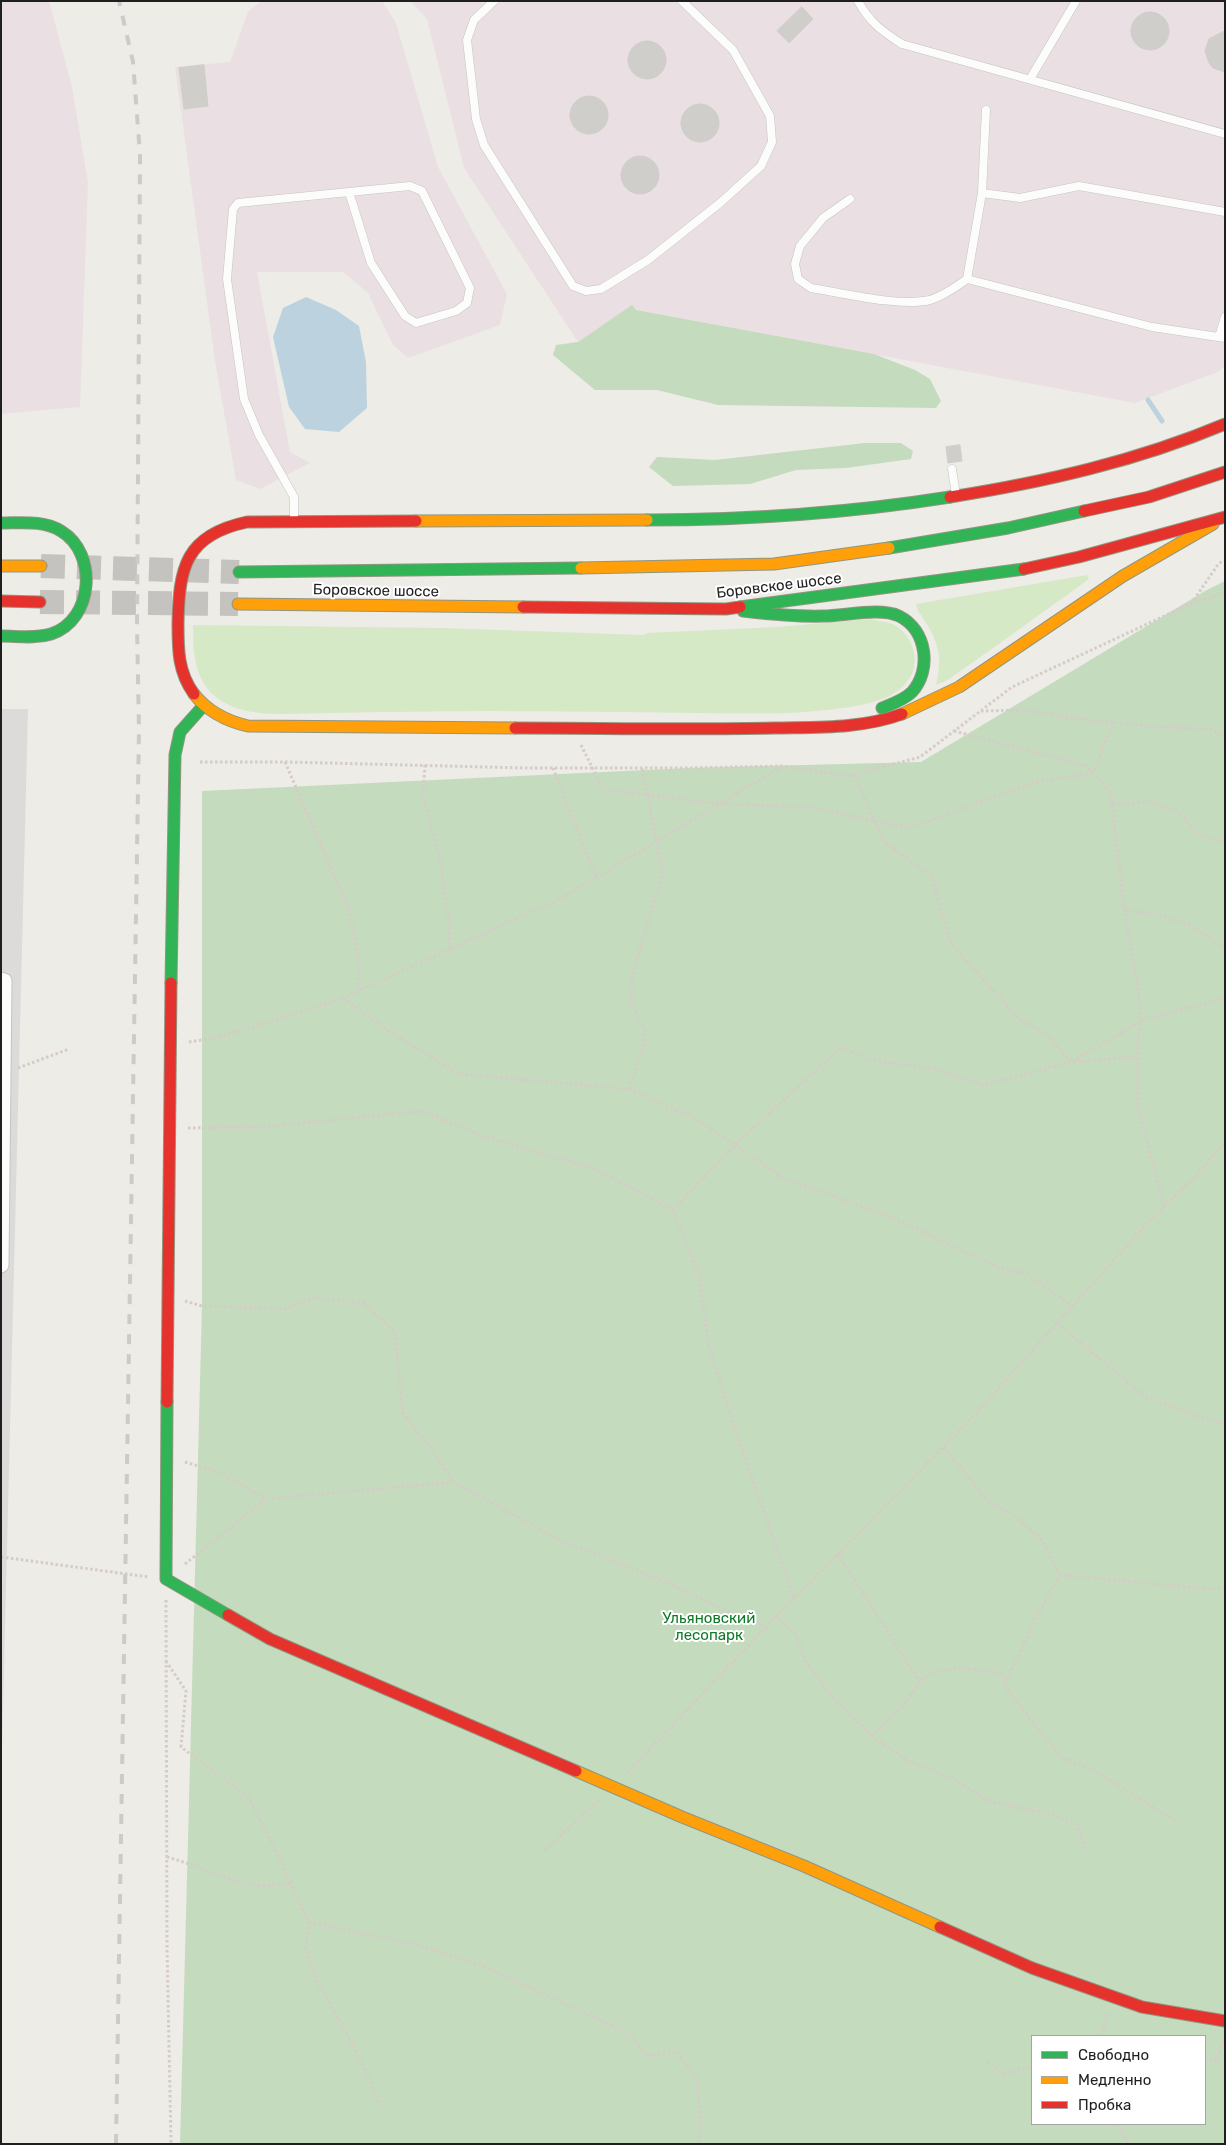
<!DOCTYPE html>
<meta charset="utf-8">
<style>
body{margin:0}
#map{position:relative;width:1226px;height:2145px;overflow:hidden;background:#edece7;font-family:Rubik,sans-serif}
canvas{display:block}
.frame{position:absolute;inset:0;border:2px solid #1f1f1f;pointer-events:none}
.legend{position:absolute;left:1031px;top:2035px;width:175px;height:90px;box-sizing:border-box;background:#fff;border:1px solid #a5a5a5;margin:0;padding:6px 9px;list-style:none;font-size:15px;color:#1f1f1f}
.legend li{display:flex;align-items:center;gap:10px;height:25px}
.legend b{width:25px;border:1px solid #a5a5a5}
</style>
<div id="map">
<canvas width="1226" height="2145"></canvas>
<div class="frame"></div>
<ul class="legend">
<li><b style="height:6px;background:#30b455"></b>Свободно</li>
<li><b style="height:6px;background:#ff9f0a"></b>Медленно</li>
<li><b style="height:6px;background:#e5322d"></b>Пробка</li>
</ul>
</div>
<script>
const c = document.querySelector('canvas').getContext('2d');
c.lineJoin = 'round';
function fill(path, color) {
  c.fillStyle = color;
  c.fill(path, 'evenodd');
}
function stroke(path, color, width, dash) {
  c.strokeStyle = color;
  c.lineWidth = width;
  c.lineCap = dash ? 'butt' : 'round';
  c.setLineDash(dash || []);
  c.stroke(path);
}
function label(font, color, halo, rows, align = 'center') {
  c.font = font + ' Rubik,sans-serif';
  c.lineWidth = 4;
  c.setLineDash([]);
  c.textBaseline = 'middle';
  c.strokeStyle = halo;
  c.fillStyle = color;
  for (const [text, x, y, turn = 0] of rows) {
    c.save();
    c.translate(x, y);
    c.rotate((+turn || 0) * Math.PI / 180);
    c.textAlign = isNaN(turn) ? turn : align;
    if (halo) c.strokeText(text, 0, 0);
    c.fillText(text, 0, 0);
    c.restore();
  }
}
const residential = new Path2D(`
 M1,709h27l-27,1079z`);
const industrial = new Path2D(`
 M1,1h48l23,86 16,95 -8,225 -79,7z
 M262,1h120l14,22 42,144 69,127 -7,31 -92,33 -15,-13 -25,-52 -25,-21h-86l33,180 20,11 -50,26 -24,-9 -21,-119 -40,-294 55,-5 18,-51z
 M410,1h815v365l-7,6 -83,31 -499,-93 -4,-4 -54,36 -114,-174 -37,-149z`);
const grass = new Path2D(`
 M1087,575l2,4 -93,67 -50,35 -10,4c6,-26 4,-40 -11,-64 -3,-5 -8,-10 -9,-17z
 M870,619c7,2 15,2 22,5 17,7 27,30 21,47 -4,12 -16,22 -28,27 -20,8 -47,11 -68,13 -41,4 -82,2 -123,2 -69,-1 -137,-2 -206,-2 -52,0 -105,1 -157,2 -30,0 -73,5 -100,-7 -36,-16 -38,-47 -38,-81l249,3 201,7 5,-2 129,-6z`);
const forest = new Path2D(`
 M632,305l4,5 238,44 41,16 15,9 11,22 -5,7 -218,-3 -61,-15h-62l-42,-35 3,-10 22,-3z
 M865,443h36l12,8 -2,8 -65,9 -50,2 -46,14 -77,2 -24,-19 8,-10 58,3z
 M1225,581v1563h-1045l22,-838v-515l486,-23 233,-6 284,-171zM1032,2036h173v88h-173z`);
const water = new Path2D(`
 M306,297l30,13 23,16 7,36 1,46 -28,24 -34,-3 -16,-22 -16,-70 10,-29z`);
const stream = new Path2D(`
 M1148,400l14,21`);
const building = new Path2D(`
 M802,7l11,12 -24,24 -12,-12z
 M1131 31a19 19 0 1 1 38 0a19 19 0 1 1-38 0Z
 M1225,31v41l-12,-4 -4,-5 -4,-12 4,-12z
 M628 60a19 19 0 1 1 38 0a19 19 0 1 1-38 0Z
 M204,65l4,41 -24,3 -5,-41z
 M570 115a19 19 0 1 1 38 0a19 19 0 1 1-38 0Z
 M681 123a19 19 0 1 1 38 0a19 19 0 1 1-38 0Z
 M621 175a19 19 0 1 1 38 0a19 19 0 1 1-38 0Z
 M960,445l2,16 -14,2 -2,-16z`);
const primaryTunnel = new Path2D(`
 M41,566l198,6
 M40,602l198,2`);
const path = new Path2D(`
 M1191,604l28,-41 6,-2
 M981,711l43,-1 48,8 86,9 52,2 15,7
 M954,731l132,35 25,27 12,106 18,110 -3,30v67l26,100
 M581,745l14,28 6,16 119,15 89,3 101,21 125,-46 58,-9 20,-50
 M200,762h85l242,6h161l95,-2 66,10 71,-19 92,-70 178,-83 35,-11
 M285,762l64,147 10,52v30
 M425,765l-2,31 17,65 9,59v31
 M553,768l43,110
 M854,775l30,67 47,33 20,69 68,75 29,16 23,27 67,-5
 M1112,804l37,-2 31,11 20,22 25,8
 M1125,910l29,4 37,12 34,21
 M343,998l49,35 68,41 169,15 44,20 17,6 93,63 111,40 105,50 28,6 45,32
 M189,1042l31,-5 118,-37 224,-102 221,-132
 M18,1068l51,-19
 M629,1089l13,-36 3,-21 -14,-31 2,-29 30,-99 -21,-105
 M188,1128l75,-1 158,-16 65,26 109,32 78,41 26,65 9,68 26,83 60,172
 M673,1210l62,-65 106,-98 28,13 62,8 52,17 88,-23 75,-43 79,-21
 M185,1301l17,5 83,3 29,-11 49,5 32,29 8,81 31,39 20,30
 M1057,1323l86,72 50,20 32,9
 M943,1447l45,54 28,16 26,23 18,35
 M185,1462l34,10 47,27
 M838,1554l82,128
 M1,1557l148,20
 M185,1564l81,-65 188,-17 107,59 96,37 108,50
 M166,1600l1,346 4,198
 M776,1616l21,20 9,26 29,38 37,36 36,25 44,17 36,23 66,14 22,9 11,28
 M166,1661l20,30 -5,56 67,50 26,50 35,75 104,22 68,21 147,68 19,23 30,-4 20,26 4,53 -3,13
 M872,1736l29,-28 22,-30 14,-7 26,-3 34,4 10,7
 M627,1773l138,-145 203,-206 180,-200 48,-46 29,-34
 M1175,1821l-82,-51 -32,-13 -57,-71 33,-70 23,-41 149,14 16,-1
 M545,1850l54,-50
 M167,1857c29,8 58,23 88,28 11,2 24,-1 35,-2
 M309,1922l-3,26 11,33 35,62 29,62
 M1102,2036l5,-24
 M1205,2058l20,8
 M987,2062l15,12 30,-8
 M1215,2062l9,-22
 M1117,2124l11,20`);
const lane = new Path2D(`
 M494,1l-20,19 -7,20 9,79 8,26 89,141 13,5 15,-2 47,-29 72,-57 41,-37 11,-24 -2,-26 -37,-66 -51,-49
 M858,1c11,21 25,31 44,43l323,90
 M1030,79l46,-78
 M982,193l4,-83
 M850,199l-27,19 -23,28 -5,18 3,15 13,9c32,5 88,19 119,12 13,-4 26,-13 37,-21
 M1225,212l-146,-26 -59,12 -38,-5 -15,86 185,48 73,11
 M1219,337l6,-20
 M952,469l4,26
 M294,519v-22l-35,-62 -15,-36 -17,-120 6,-70 5,-6 172,-17 12,5 48,97 -3,15 -11,8 -40,12 -11,-7 -34,-53 -22,-71`);
const street = new Path2D(`
 M1,980l3,1 -3,284`);
const fast = new Path2D(`
 M647,520c102,0 202,-7 303,-23
 M1,523c20,0 43,-3 60,8 37,22 33,89 -10,103 -16,5 -34,2 -50,2
 M889,548l119,-20 76,-17
 M239,572l342,-4
 M740,607l284,-38
 M743,611c27,3 53,6 80,5 21,0 57,-9 76,0 28,14 33,54 13,76 -8,8 -20,12 -30,16
 M171,983l4,-228 5,-23 24,-27
 M167,1402l-1,177 62,36`);
const slow = new Path2D(`
 M416,521l231,-1
 M1,566h40
 M581,568l193,-4 115,-16
 M238,604l285,3
 M194,694c14,18 32,27 54,32l267,2
 M902,714l57,-27 164,-111 90,-52
 M576,1771l106,46 122,49 136,61`);
const jam = new Path2D(`
 M950,497c95,-15 187,-36 275,-73
 M1084,511l65,-14 76,-25
 M1024,569l55,-12 146,-40
 M1,601l39,1
 M523,607l203,2 14,-2
 M194,694c-16,-22 -16,-44 -16,-70 1,-56 7,-89 69,-102l169,-1
 M515,728c86,0 173,2 259,0 43,-1 87,1 128,-14
 M167,1402l4,-419
 M228,1615l42,24 306,132
 M940,1927l92,41 110,39 83,14`);
const rail = new Path2D(`
 M116,2144l23,-1415 -2,-102 3,-472 -7,-93 -14,-61`);
const streetNames = [
 ["Боровское шоссе",779,586,-7],
 ["Боровское шоссе",376,591,1]
];
const parkNames = [
 ["Ульяновский",709,1619],
 ["лесопарк",709,1636]
];
fill(residential, '#dcdbd9');
fill(industrial, '#eae0e4');
fill(grass, '#d5e9c7');
fill(forest, '#c4dbbe');
fill(water, '#bcd3df');
stroke(stream, '#bcd3df', 5);
fill(building, '#d0ceca');
stroke(building, '#d0cec9', 1);
stroke(primaryTunnel, '#c4c3bf', 24, [24, 12]);
stroke(lane, '#c4c4c2', 9);
stroke(street, '#c4c4c2', 17);
stroke(fast, '#919680', 13);
stroke(slow, '#919680', 13);
stroke(jam, '#919680', 13);
stroke(path, '#d6cbc7', 3, [2.5, 2.5]);
stroke(lane, '#fcfcfb', 8);
stroke(street, '#fcfcfb', 15);
stroke(fast, '#30b455', 11);
stroke(slow, '#ff9f0a', 11);
stroke(jam, '#e5322d', 11);
stroke(rail, '#cbcbca', 4, [10, 10]);
label('15px', '#1f1f1f', '#fff', streetNames);
label('15px', '#107928', '#fff', parkNames);
</script>
